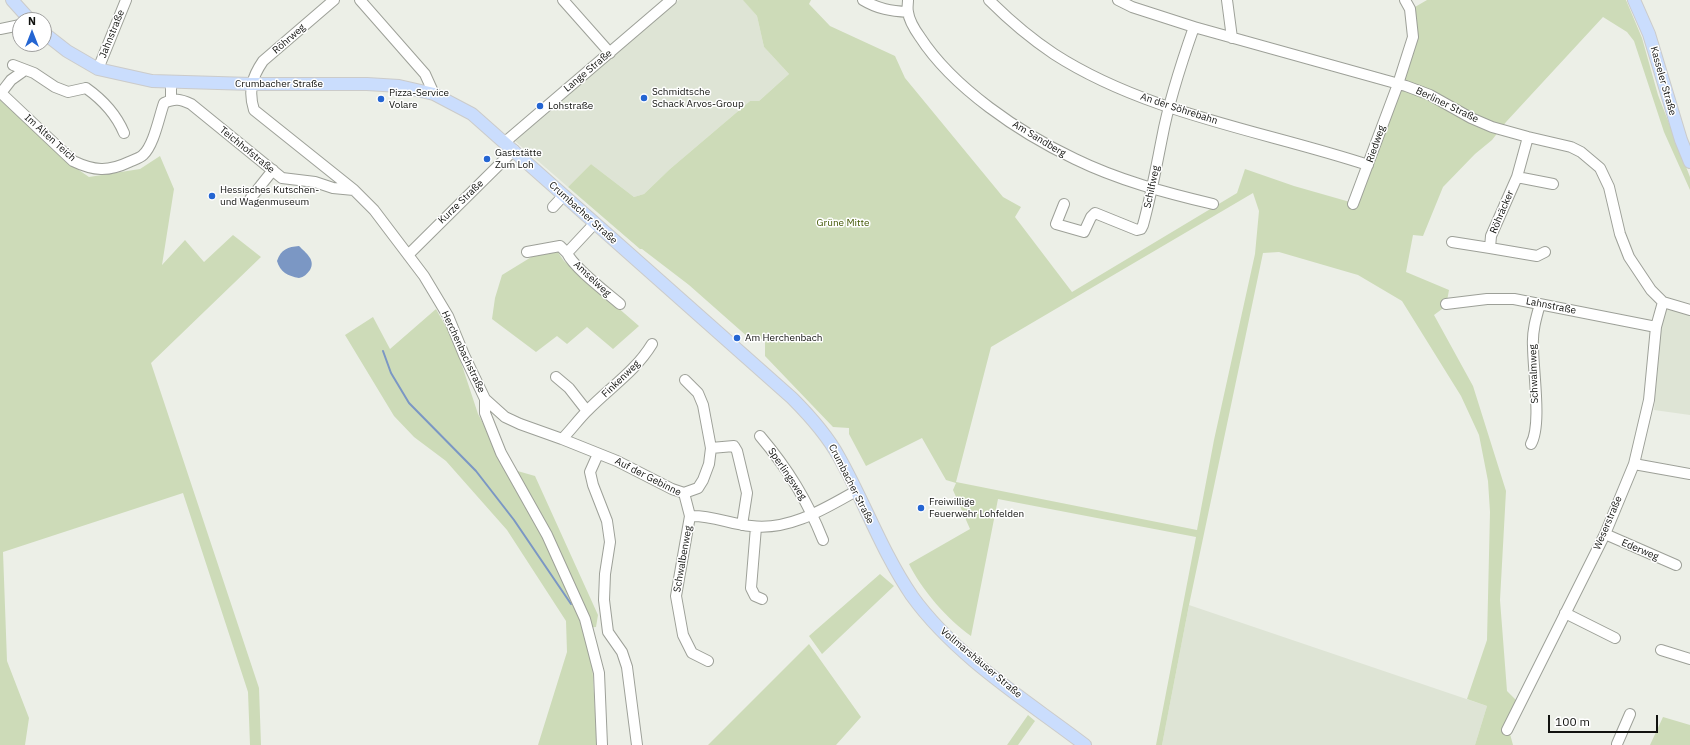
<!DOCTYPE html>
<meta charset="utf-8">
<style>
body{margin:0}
#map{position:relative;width:1690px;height:745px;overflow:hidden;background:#ecefe7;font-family:"IBM Plex Sans",sans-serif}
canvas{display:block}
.north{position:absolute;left:12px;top:12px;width:40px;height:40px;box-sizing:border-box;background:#fff;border:1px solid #a0a09f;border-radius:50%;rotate:0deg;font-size:11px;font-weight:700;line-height:16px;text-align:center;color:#11120f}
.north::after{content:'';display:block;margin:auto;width:14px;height:18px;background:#2465d2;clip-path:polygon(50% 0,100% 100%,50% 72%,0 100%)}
.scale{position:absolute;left:1548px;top:715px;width:110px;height:18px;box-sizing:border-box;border:2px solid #11120f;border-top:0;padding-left:5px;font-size:12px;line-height:14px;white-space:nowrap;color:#11120f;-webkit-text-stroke:3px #fff;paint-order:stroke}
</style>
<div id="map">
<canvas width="1690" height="745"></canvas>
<div class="north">N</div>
<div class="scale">100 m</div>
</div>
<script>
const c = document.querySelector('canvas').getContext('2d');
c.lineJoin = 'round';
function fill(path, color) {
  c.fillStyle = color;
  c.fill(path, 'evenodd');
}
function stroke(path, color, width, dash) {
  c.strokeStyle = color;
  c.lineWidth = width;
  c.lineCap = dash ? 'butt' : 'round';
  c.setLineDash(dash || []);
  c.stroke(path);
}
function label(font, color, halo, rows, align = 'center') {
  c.font = font + ' "IBM Plex Sans",sans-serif';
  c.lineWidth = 3;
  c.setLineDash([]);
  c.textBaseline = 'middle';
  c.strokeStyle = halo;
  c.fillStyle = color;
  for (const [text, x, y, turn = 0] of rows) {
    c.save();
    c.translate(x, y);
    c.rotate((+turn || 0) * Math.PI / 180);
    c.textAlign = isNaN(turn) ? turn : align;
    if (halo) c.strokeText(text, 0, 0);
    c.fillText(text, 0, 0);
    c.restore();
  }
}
const built = new Path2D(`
 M679,0h65l13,16 7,31 25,27 -30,27h-9l-80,68 -26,25 -10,3 -43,-33 -23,23 -53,-46 136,-119z
 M1667,308l23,7v100l-36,-5 7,-83z
 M1189,605l298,101 -12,39h-313z`);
const green = new Path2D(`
 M743,0h68l-2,4 21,22 65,30 10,22 98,119 18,10 -6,10 57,75 165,-99 8,-24 49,17 63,18 59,-183 -1,-14 12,-7h199l16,38 16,57 32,82v13l-26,-58 -30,-91 -7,-9 -24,-15 -97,105 -14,18 -17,14 -32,33 -20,49 -10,-1 -7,37 43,18 -3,16 -12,9 39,71 33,105 -6,109 7,91 9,9 -9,23 6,22h-38l12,-39 -20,-7 20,-59 3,-128 -2,-31 -9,-46 -18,-39 -59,-95 -44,-26 -79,-23 -16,1 -74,352 -27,140h-6l40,-208 -198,-38 -27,137c-23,-16 -50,-47 -62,-72l61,-35 -17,-39 3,-7 -10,-3 -24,-42 -56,28 -17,-32v-6l-16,-1 -68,-71v-17l-16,-1 -60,-53 -47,-36h-2l-72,-62 23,-23 43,33 10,-3 26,-25 80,-68h9l30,-27 -25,-27 -7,-31zM1253,193l6,18 -4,43 -41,186 -17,90 -241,-48 35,-135z
 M0,100l70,64 19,13 51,-8 20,-13 14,33 -12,76 23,-25 19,22 29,-27 28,22 -110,106 108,325 2,57h-11l-2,-53 -65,-199 -180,59 4,109 22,57 -4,27h-25z
 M557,251l7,10 75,65 -26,23 -26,-22 -20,17 -10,-8 -21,16 -44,-33 3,-21 7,-23 31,-19z
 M436,309l18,32 24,73 29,54 28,8 63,139 -2,12 -12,1 8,32 5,85h-59l29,-93 -1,-31 -59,-91 -61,-69 -32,-24 -20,-21 -49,-81 28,-18 17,32z
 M880,574l14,12 -72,68 -13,-18z
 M809,644l52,73 -25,28h-128z
 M1028,715l7,6 -17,24h-11z
 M1663,717l27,8v20h-40z`);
const water = new Path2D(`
 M299,246c7,7 17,14 11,24 -3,4 -6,7 -11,8 -11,-2 -19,-6 -22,-17 4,-12 11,-14 22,-15z`);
const stream = new Path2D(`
 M383,351l8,22 18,30 67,68 38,49 57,84`);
const minor = new Path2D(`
 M334,0l-71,61c-11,16 -15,30 -9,49l100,80 20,20 50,66 24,40 16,39 21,44v14l16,40 46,82 38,84 14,54 3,72
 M360,0l65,74 9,20
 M563,0l47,53
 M863,0c15,9 28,11 45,12
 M908,0c0,4 -1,8 0,12 1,8 7,18 12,25 33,51 100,96 155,122 43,21 91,34 138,45
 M989,0c20,20 41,38 65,54 93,60 211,77 314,111
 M1118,0l14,7 62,20 212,59 24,9 41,23 21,9 36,10 43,10 10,5 19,16 9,19 11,47 9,23 22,33 12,12 27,8
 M1227,0l5,38
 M0,29l20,-4
 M13,65l21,8 21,14 13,5 18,-4
 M98,69l28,-69
 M86,88c17,12 30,26 38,45
 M0,92l73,69c21,10 35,11 56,1 4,-2 11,-4 14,-7 11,-10 16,-38 21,-52 11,-5 16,-4 27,1l91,74 33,4 18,6 21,2
 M1,93l10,-13 14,-10
 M171,100v-18
 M1528,137l-11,40 -26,59 -1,12 47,8 8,-4
 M505,142l166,-142
 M1517,177l36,7
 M250,199l23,-29
 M1064,204l-8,20 28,8 7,-15 4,-4 42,17 4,-1 2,-4c8,-29 13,-57 19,-87 7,-38 19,-74 32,-111
 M1353,204l45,-120 15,-47 -3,-28 -5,-9
 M553,207l11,-12
 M595,223l-28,30c7,15 39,39 53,51
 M1452,242l38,6
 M527,252l33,-6 7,7
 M408,255l106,-105
 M1446,304l41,-5h27l142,28
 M556,377l13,11 18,23
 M485,399l20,18 15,7 42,15 55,22 55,28 12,4 6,23
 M760,436c28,33 47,64 63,104
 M562,439c9,-9 16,-19 25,-28 22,-23 48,-39 65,-67
 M1531,444c11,-19 2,-73 2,-98 -1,-14 3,-28 7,-42
 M711,448l23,-2 3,5 10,42 -5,32
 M598,454l-8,18 3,13 14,36 3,21 -5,32 -1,26 4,32 14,20 5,15 10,78
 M1634,464l56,10
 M684,493l14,-5 5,-8 6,-16 2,-16 -8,-43 -5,-12 -13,-13
 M690,516c21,-1 40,8 61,10 38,5 73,-17 105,-35
 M690,516l-14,80 7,39 9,18 16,8
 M756,527l-5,61 4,8 7,3
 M1605,534l71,31
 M1565,613l50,25
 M1661,650l29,9
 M1507,730l98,-196 29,-70 15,-64 7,-73 7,-25
 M1617,744l13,-30`);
const major = new Path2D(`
 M12,0l18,20
 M1634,0l15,34 32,106 9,22
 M44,33l23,18 31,18 54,12 99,3h116l32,2 35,8 38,20 320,284c18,18 35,37 47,59 26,46 43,95 73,139 44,61 114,104 173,149`);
const markers = [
 [644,98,4,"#2465d2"],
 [381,99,4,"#2465d2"],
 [540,106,4,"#2465d2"],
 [487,159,4,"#2465d2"],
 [212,196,4,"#2465d2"],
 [737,338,4,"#2465d2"],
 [921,508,4,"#2465d2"]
];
const streetNames = [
 ["Jahnstraße",112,34,-68],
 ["Röhrweg",289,39,-41],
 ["Lange Straße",588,71,-40],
 ["Kasseler Straße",1663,81,74],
 ["Crumbacher Straße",279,84],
 ["Berliner Straße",1447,105,26],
 ["An der Söhrebahn",1179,109,18],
 ["Im Alten Teich",50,138,42],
 ["Am Sandberg",1039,139,31],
 ["Riedweg",1376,144,-71],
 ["Teichhofstraße",247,150,39],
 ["Schilfweg",1152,187,-78],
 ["Kurze Straße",461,202,-44],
 ["Röhräcker",1502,212,-67],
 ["Crumbacher Straße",583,213,42],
 ["Amselweg",592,279,43],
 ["Lahnstraße",1551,306,11],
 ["Herchenbachstraße",463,352,65],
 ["Schwalmweg",1534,374,-92],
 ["Finkenweg",621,379,-44],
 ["Sperlingsweg",787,474,56],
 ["Auf der Gebinne",648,477,27],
 ["Crumbacher Straße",851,484,63],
 ["Weserstraße",1608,523,-67],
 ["Ederweg",1640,550,23],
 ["Schwalbenweg",683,559,-80],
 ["Vollmarshäuser Straße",981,663,40]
];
const poiNames = [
 ["Schmidtsche",652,92],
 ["Schack Arvos-Group",652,104],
 ["Pizza-Service",389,93],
 ["Volare",389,105],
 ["Lohstraße",548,106],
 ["Gaststätte",495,153],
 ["Zum Loh",495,165],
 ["Hessisches Kutschen-",220,190],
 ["und Wagenmuseum",220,202],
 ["Am Herchenbach",745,338],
 ["Freiwillige",929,502],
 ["Feuerwehr Lohfelden",929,514]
];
const parkNames = [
 ["Grüne Mitte",843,223]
];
fill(built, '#dee4d5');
fill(green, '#cddbb8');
fill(water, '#7b97c4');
stroke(stream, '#7b97c4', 2);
stroke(minor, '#9da098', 12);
stroke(major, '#cbcbca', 14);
stroke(minor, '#fff', 10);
stroke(major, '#caddfd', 12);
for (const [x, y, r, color] of markers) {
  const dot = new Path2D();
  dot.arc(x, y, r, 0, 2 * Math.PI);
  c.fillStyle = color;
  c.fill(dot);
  stroke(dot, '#fff', 1.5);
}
label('10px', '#11120f', '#fff', streetNames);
label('10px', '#11120f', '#fff', poiNames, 'left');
label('10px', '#435805', '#fff', parkNames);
</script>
